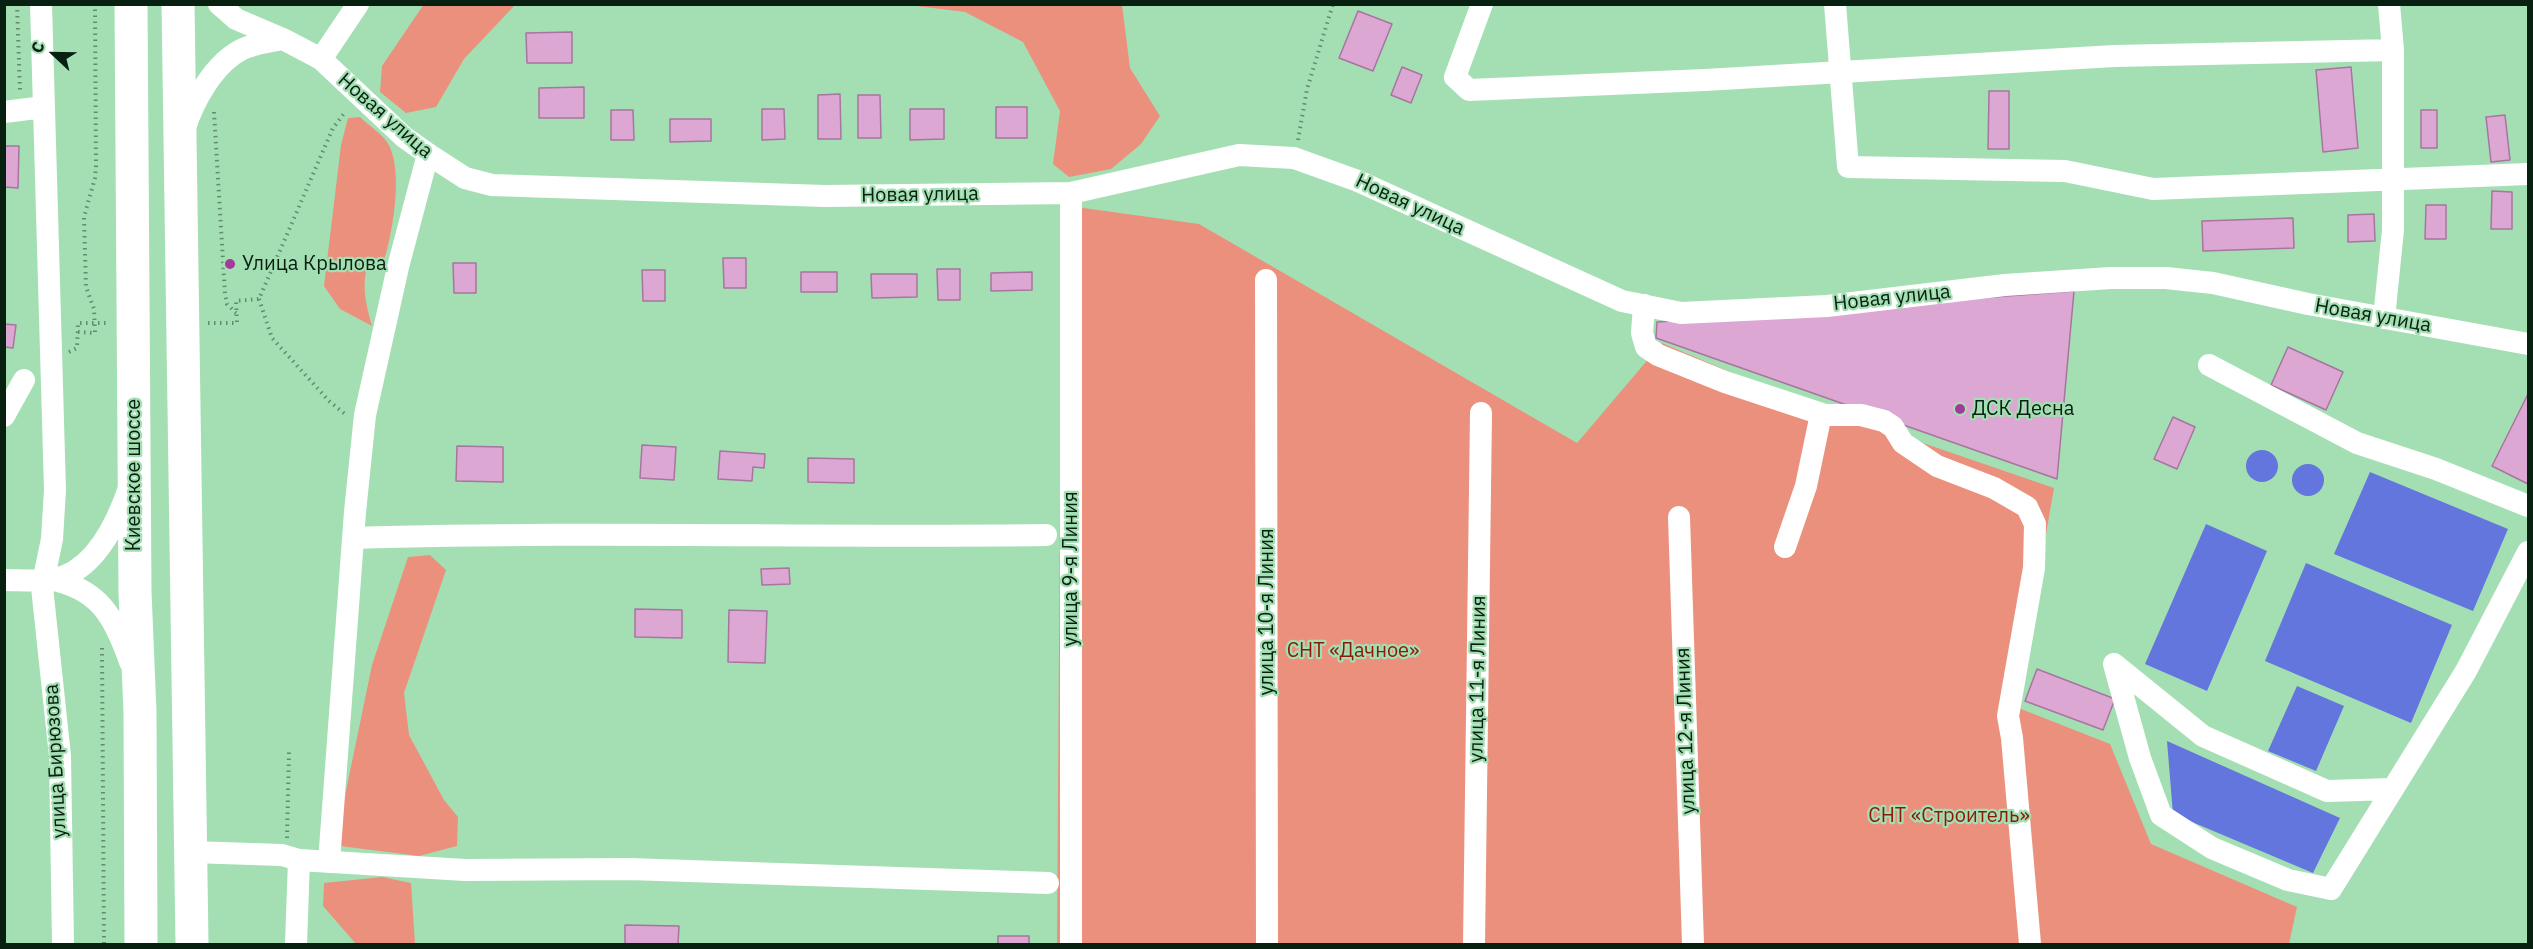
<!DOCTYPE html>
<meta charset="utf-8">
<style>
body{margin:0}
#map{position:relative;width:2533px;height:949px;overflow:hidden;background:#a4dfb4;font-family:"IBM Plex Sans",sans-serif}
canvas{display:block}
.frame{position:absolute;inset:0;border:6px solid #082010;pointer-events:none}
.north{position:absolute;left:24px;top:24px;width:60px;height:60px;-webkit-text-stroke:4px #a4dfb4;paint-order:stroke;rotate:292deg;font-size:16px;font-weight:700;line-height:24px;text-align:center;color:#082010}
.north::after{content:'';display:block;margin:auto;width:21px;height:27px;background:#082010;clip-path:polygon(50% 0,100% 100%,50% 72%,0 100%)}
</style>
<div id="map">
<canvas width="2533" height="949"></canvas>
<div class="frame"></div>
<div class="north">С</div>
</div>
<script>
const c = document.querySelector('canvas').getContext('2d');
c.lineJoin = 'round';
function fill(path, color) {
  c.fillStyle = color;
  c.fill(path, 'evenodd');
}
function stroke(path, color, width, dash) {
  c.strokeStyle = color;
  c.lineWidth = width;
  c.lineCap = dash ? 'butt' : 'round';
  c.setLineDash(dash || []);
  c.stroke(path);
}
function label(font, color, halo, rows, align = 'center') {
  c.font = font + ' "IBM Plex Sans",sans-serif';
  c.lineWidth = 4.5;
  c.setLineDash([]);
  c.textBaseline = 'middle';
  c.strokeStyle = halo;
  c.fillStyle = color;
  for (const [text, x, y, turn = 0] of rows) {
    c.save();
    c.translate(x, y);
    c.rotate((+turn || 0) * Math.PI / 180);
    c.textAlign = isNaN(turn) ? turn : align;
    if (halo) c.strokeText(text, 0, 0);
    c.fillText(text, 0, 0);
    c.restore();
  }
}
const green = new Path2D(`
 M424,4l91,1 -51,54 -28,48 -30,6 -26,-21 2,-26z
 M909,5h213l8,63 30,48 -19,28 -30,25 -42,8 -16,-13 7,-53 -37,-69 -58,-30z
 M360,117c8,8 21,16 27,25 17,25 6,88 -2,115l-17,7c-7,21 -2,41 4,62l-32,-17 -16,-23 17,-141 7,-27z
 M1062,205l137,19 378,219 85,-100 127,54 265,91 -38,219 94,37 41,100 146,63 -8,37h-1232z
 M430,555l16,15 -42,123 5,42 35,65 14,17 -1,29 -38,10 -79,-10 -4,-7 36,-174 36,-108z
 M382,877l29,6 4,61h-59l-33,-38 1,-23z`);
const water = new Path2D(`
 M2246 466a16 16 0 1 1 32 0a16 16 0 1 1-32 0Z
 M2292 480a16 16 0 1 1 32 0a16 16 0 1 1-32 0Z
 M2370,472l138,57 -35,82 -139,-57z
 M2206,524l61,27 -60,140 -62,-27z
 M2306,563l146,62 -41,98 -146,-62z
 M2297,686l47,20 -28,65 -48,-20z
 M2167,741l173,77 -27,55 -140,-59z`);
const building = new Path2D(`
 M1358,11l34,13 -19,47 -34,-13z
 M572,32v31h-45l-1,-30z
 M1402,67l20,8 -11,28 -20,-8z
 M2351,67l7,81 -35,4 -7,-82z
 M584,87v31h-45v-30z
 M1989,91h20v58h-21z
 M840,94l1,45h-23v-44z
 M858,95h22l1,43h-23z
 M996,107h31v31h-31z
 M762,109h22l1,30 -23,1z
 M910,109h34v30l-34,1z
 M611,110h22l1,30h-23z
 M2421,110h16v38h-16z
 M2505,115l5,45 -19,2 -5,-45z
 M670,119h41v22l-41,1z
 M4,146h15l-1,42 -14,-1z
 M2492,191l20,1v37h-21z
 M2426,205h20v34h-21z
 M2374,214l1,27 -27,1v-27z
 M2293,218l1,30 -91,3 -1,-30z
 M723,258h23v30h-22z
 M453,263h23v30h-22z
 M937,269h23v31h-22z
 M642,270h23v31h-22z
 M801,272h36v20h-36z
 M1032,272v18l-41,1v-18z
 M871,274h46v23l-45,1z
 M2074,291l-17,188 -401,-141 1,-16z
 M4,324l12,1 -3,23 -9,-1z
 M2288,347l55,25 -17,38 -55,-25z
 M2528,394v90l-36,-18z
 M2173,417l22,10 -18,42 -23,-10z
 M642,445l34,2 -2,33 -34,-2z
 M457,446l46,1v35l-47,-1z
 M720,451l45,3 -1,14 -11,-1 -1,14 -34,-2z
 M808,458l46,1v24l-46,-1z
 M789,568l1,16 -28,1 -1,-16z
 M635,609l47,1v28l-47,-1z
 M729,610l38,1 -2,52 -37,-1z
 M2037,669l78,30 -12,31 -78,-29z
 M625,925l54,1 -1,18h-53z
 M998,936h31v8h-31z`);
const path = new Path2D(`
 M17,4l3,87
 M214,112l11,182 2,10 9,9
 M1298,140l9,-51 26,-85
 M259,299l13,39 57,63 16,13
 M208,323h29l-1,-22 23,-2 74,-171 13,-17
 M78,332l17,1 -1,-24 -8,-22 -2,-70 11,-39 1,-12 -1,-162
 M69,352l8,-4 1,-25h32
 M102,648l2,296
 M287,838l2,-86`);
const minor = new Path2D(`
 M41,4l14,486 -3,49 -10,48 18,169 3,188
 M219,4l17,15 47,20 38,20 83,78 24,17 37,24 27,7 333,11 246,-3 168,-38 55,3 64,23 264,120 59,12 146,-7 178,-21 106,-7h55l47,5 95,21 220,40
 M1482,4l-27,73 14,13 236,-10 409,-24 279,-6
 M1835,4l13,163 217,4 88,18 375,-15
 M321,59l37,-55
 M4,112l40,-5
 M184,131c9,-30 31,-70 61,-83 12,-5 25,-7 37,-9
 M1266,280l1,664
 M1644,305l-2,28 4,14 12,8 67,27 100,33h36l23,6 9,6 10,16 34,23 57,22 33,19 8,17 -1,44 -26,148 4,22 18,206
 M2384,318l9,-88v-180l-4,-46
 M2209,365l148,78 79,26 92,37
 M4,416l20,-36
 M1679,517l14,427
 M353,538c231,-7 462,0 693,-3
 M1785,547l21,-61 15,-72
 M48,579c51,9 66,37 82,83
 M4,580c19,0 44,3 61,-4 34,-14 53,-56 64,-88
 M2114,664l26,94 21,57 51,33 76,32 43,9 135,-218 62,-119
 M2114,664l89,72 124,55 66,-2
 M191,852l91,3 17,5 -3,84
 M299,860l166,10 164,-1 419,14
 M329,862l26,-350 10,-97 33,-148 30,-113
 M1071,944v-751
 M1474,944l7,-531`);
const highway = new Path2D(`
 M131,4l4,588 5,120 1,232
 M178,4l14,940`);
const markers = [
 [230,264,6,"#a53999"],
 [1960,409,6,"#a53999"]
];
const streetNames = [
 ["Новая улица",385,116,41],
 ["Новая улица",920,195,-1],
 ["Новая улица",1410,205,25],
 ["Новая улица",1892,298,-6],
 ["Новая улица",2373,316,10],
 ["Киевское шоссе",134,475,-90],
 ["улица 9-я Линия",1071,569,-90],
 ["улица 10-я Линия",1267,612,-90],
 ["улица 11-я Линия",1478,679,-89],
 ["улица 12-я Линия",1686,731,-92],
 ["улица Бирюзова",56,761,-93]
];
const poiNames = [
 ["Улица Крылова",242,264],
 ["ДСК Десна",1972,409]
];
const parkNames = [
 ["СНТ «Дачное»",1353,651],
 ["СНТ «Строитель»",1949,816]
];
fill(green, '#eb907d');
fill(water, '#6276dd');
fill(building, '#dca7d3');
stroke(building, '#a7759f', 1.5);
stroke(path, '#618d6d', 4, [1.5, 4.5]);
stroke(minor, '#fff', 22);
stroke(highway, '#fff', 33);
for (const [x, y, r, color] of markers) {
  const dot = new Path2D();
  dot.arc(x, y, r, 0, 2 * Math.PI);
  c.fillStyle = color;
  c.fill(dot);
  stroke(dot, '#a4dfb4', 2);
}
label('20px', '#082010', '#a4dfb4', streetNames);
label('20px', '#082010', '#a4dfb4', poiNames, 'left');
label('20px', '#8a1a04', '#a4dfb4', parkNames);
</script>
